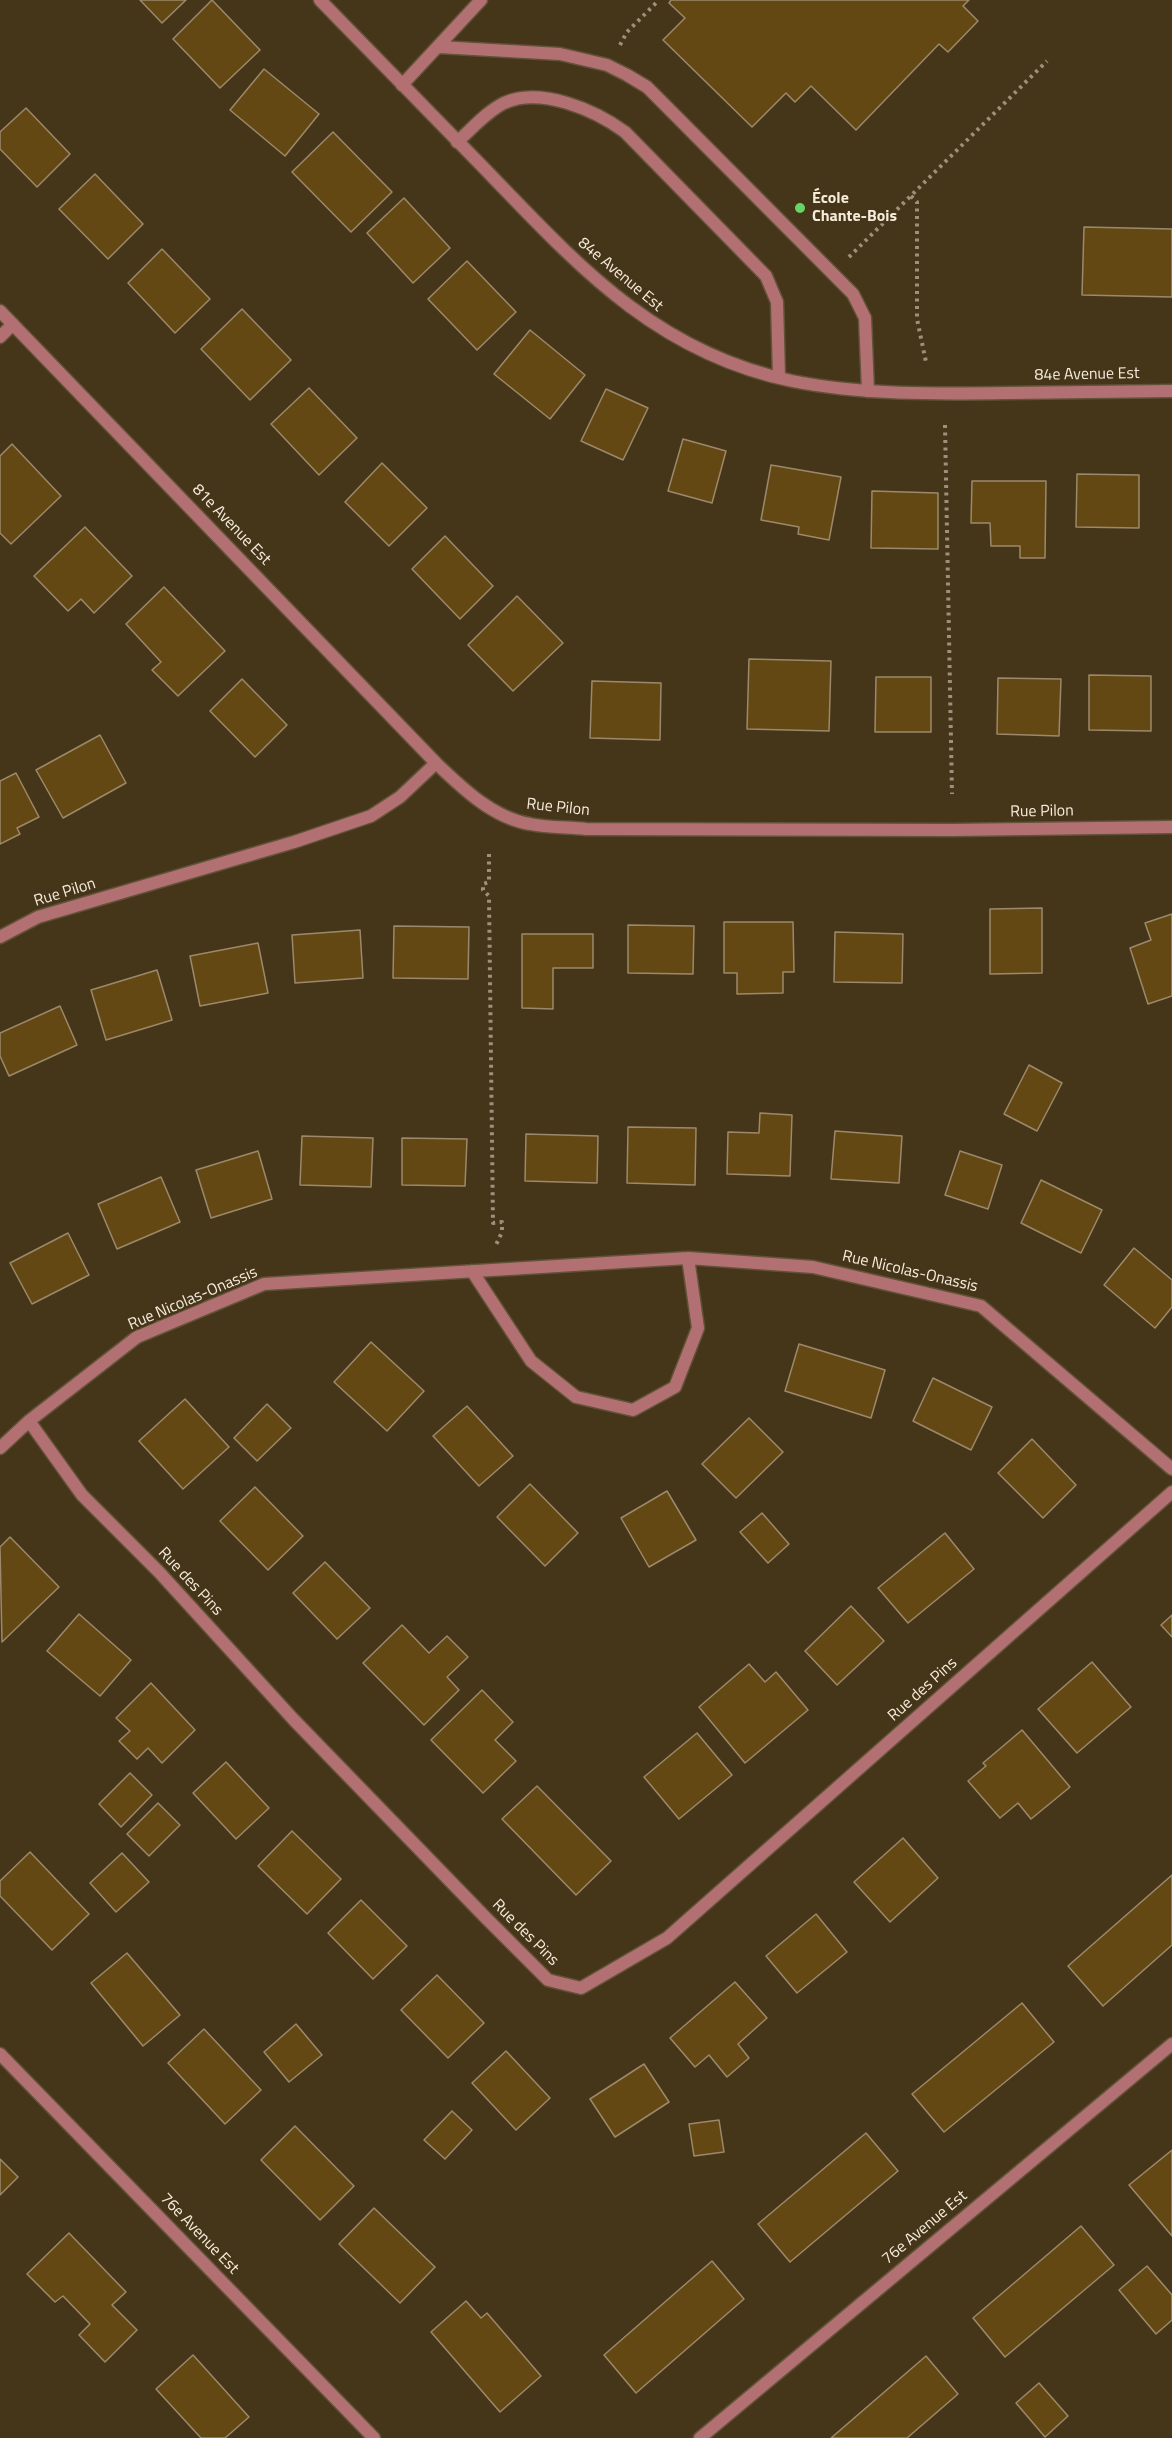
<!DOCTYPE html>
<meta charset="utf-8">
<style>
body{margin:0}
canvas{display:block;background:#453519}
</style>
<canvas width="1172" height="2438"></canvas>
<script>
const c = document.querySelector('canvas').getContext('2d');
c.lineJoin = 'round';
function fill(path, color) {
  c.fillStyle = color;
  c.fill(path, 'evenodd');
}
function stroke(path, color, width, dash) {
  c.strokeStyle = color;
  c.lineWidth = width;
  c.lineCap = dash ? 'butt' : 'round';
  c.setLineDash(dash || []);
  c.stroke(path);
}
function label(font, color, halo, rows, align = 'center') {
  c.font = font + ' "Titillium Web",sans-serif';
  c.lineWidth = 5;
  c.setLineDash([]);
  c.textBaseline = 'middle';
  c.strokeStyle = halo;
  c.fillStyle = color;
  for (const [text, x, y, turn = 0] of rows) {
    c.save();
    c.translate(x, y);
    c.rotate((+turn || 0) * Math.PI / 180);
    c.textAlign = isNaN(turn) ? turn : align;
    if (halo) c.strokeText(text, 0, 0);
    c.fillText(text, 0, 0);
    c.restore();
  }
}
const building = new Path2D(`
 M140,0h46l-24,23z
 M212,0l48,50 -40,38 -47,-49z
 M671,0h298l-6,6 15,15 -30,31 -9,-8 -83,86 -45,-44 -16,16 -9,-9 -34,34 -89,-87 22,-22 -16,-15z
 M264,69l55,45 -34,42 -55,-46z
 M26,108l44,46 -33,33 -37,-38v-17z
 M333,132l59,60 -41,40 -59,-60z
 M95,174l48,50 -35,35 -49,-50z
 M404,198l46,50 -37,35 -46,-50z
 M1084,227l88,2v68l-90,-2z
 M162,249l48,50 -35,34 -47,-50z
 M467,261l49,51 -39,38 -49,-51z
 M242,309l49,51 -41,40 -49,-51z
 M530,330l55,45 -35,44 -56,-45z
 M309,388l48,50 -38,37 -48,-51z
 M606,389l42,19 -25,52 -42,-19z
 M683,439l43,12 -14,52 -44,-12z
 M12,444l49,52 -50,48 -11,-11v-77z
 M382,463l45,45 -38,38 -44,-44z
 M771,465l70,12 -12,63 -31,-6 1,-7 -38,-7z
 M1077,474l62,1v53l-63,-1z
 M972,481h74l-1,77h-25v-12h-29l-1,-23h-19z
 M872,491l66,2v56l-67,-1z
 M85,527l47,49 -38,37 -13,-14 -13,12 -34,-35z
 M445,536l48,50 -33,33 -48,-50z
 M164,587l61,64 -47,45 -26,-26 9,-8 -35,-38z
 M517,596l46,47 -50,48 -45,-46z
 M749,659l82,2 -2,70 -82,-2z
 M1089,675l62,1v55l-62,-1z
 M876,677h55v55h-56z
 M998,678l63,1 -2,57 -62,-2z
 M242,679l45,46 -32,32 -45,-46z
 M592,681l69,2 -1,57 -70,-2z
 M100,735l26,48 -63,35 -27,-48z
 M16,773l23,44 -22,11 3,6 -20,10v-63z
 M1042,908v65l-52,1v-65z
 M1172,914v82l-24,8 -18,-56 21,-8 -6,-17z
 M724,922h69l1,50h-11v21l-46,1v-21h-13z
 M628,925l66,1 -1,48 -65,-1z
 M394,926l75,1 -1,52 -75,-1z
 M360,930l3,48 -68,5 -3,-48z
 M835,932l68,2 -1,49 -68,-1z
 M522,934h71v34h-40v41l-31,-1z
 M258,943l10,50 -68,13 -10,-50z
 M157,970l15,50 -66,20 -15,-50z
 M60,1006l17,39 -68,31 -9,-20v-23z
 M1029,1065l33,18 -25,48 -33,-17z
 M760,1113l32,2 -2,61 -63,-2 1,-42 31,1z
 M628,1127l68,1 -1,57 -68,-2z
 M835,1131l67,5 -3,47 -68,-4z
 M526,1134l72,2 -1,47 -72,-2z
 M302,1136l71,2 -2,49 -71,-2z
 M402,1138l65,1 -2,47 -63,-1z
 M258,1151l14,48 -61,19 -15,-48z
 M960,1151l42,14 -14,44 -43,-14z
 M161,1177l19,45 -63,27 -19,-45z
 M1041,1180l61,30 -21,43 -60,-30z
 M68,1233l21,42 -57,29 -22,-41z
 M1134,1248l38,32v27l-17,21 -51,-43z
 M371,1342l53,49 -37,40 -53,-49z
 M799,1344l86,26 -14,48 -86,-27z
 M933,1378l59,29 -21,43 -58,-29z
 M185,1399l44,48 -46,42 -44,-48z
 M267,1404l24,24 -34,33 -23,-23z
 M467,1406l46,50 -34,30 -46,-50z
 M749,1418l34,34 -47,46 -34,-34z
 M1032,1439l44,46 -33,33 -45,-45z
 M530,1484l48,49 -33,33 -48,-49z
 M255,1487l48,49 -35,34 -48,-49z
 M667,1491l29,49 -47,27 -28,-49z
 M762,1513l27,31 -21,19 -28,-31z
 M945,1533l29,36 -66,54 -30,-35z
 M10,1537l49,50 -57,55 -2,-95z
 M325,1562l45,46 -33,31 -44,-46z
 M851,1606l33,35 -47,44 -32,-34z
 M79,1614l52,46 -31,36 -53,-45z
 M1172,1615v22l-11,-12z
 M402,1625l27,28 18,-17 21,21 -21,20 12,13 -35,35 -61,-62z
 M1092,1662l39,45 -54,46 -39,-44z
 M749,1664l16,18 11,-10 32,38 -63,53 -46,-56z
 M151,1683l44,47 -33,33 -14,-15 -11,11 -18,-18 11,-10 -14,-13z
 M482,1690l31,32 -18,18 21,21 -33,32 -52,-53z
 M1022,1730l48,57 -39,32 -13,-16 -18,15 -32,-37 18,-15 -3,-3z
 M697,1733l35,42 -53,44 -35,-42z
 M226,1762l43,46 -33,31 -43,-46z
 M130,1773l22,22 -31,32 -22,-23z
 M537,1786l74,75 -35,34 -74,-76z
 M158,1803l22,22 -31,31 -22,-22z
 M292,1831l49,48 -34,35 -49,-48z
 M903,1838l35,40 -48,44 -36,-40z
 M30,1852l59,62 -37,36 -52,-54v-15z
 M122,1853l27,29 -33,30 -26,-29z
 M1172,1875v70l-69,61 -35,-40z
 M361,1900l46,46 -34,33 -45,-46z
 M816,1914l31,38 -50,41 -31,-37z
 M127,1953l53,62 -37,31 -52,-63z
 M437,1975l47,48 -36,35 -47,-48z
 M735,1982l32,36 -29,26 11,14 -22,19 -18,-22 -14,12 -25,-29z
 M1022,2003l32,39 -110,90 -32,-38z
 M296,2024l26,31 -33,27 -25,-30z
 M204,2029l57,61 -36,34 -57,-61z
 M506,2051l44,47 -34,32 -44,-47z
 M644,2064l25,38 -54,35 -25,-38z
 M452,2111l20,19 -27,29 -21,-19z
 M719,2120l5,32 -30,4 -5,-32z
 M295,2126l59,60 -34,34 -59,-60z
 M866,2133l32,38 -108,91 -32,-38z
 M1172,2150v86l-43,-51z
 M0,2159l18,18 -18,18z
 M374,2208l61,59 -35,36 -61,-59z
 M1081,2226l33,39 -109,92 -32,-39z
 M69,2233l57,59 -14,13 25,25 -32,32 -26,-27 11,-11 -27,-28 -8,6 -28,-28z
 M712,2261l32,38 -108,94 -32,-38z
 M1147,2266l25,29v25l-16,14 -37,-44z
 M466,2301l15,17 6,-5 54,63 -41,36 -69,-80z
 M193,2355l56,62 -24,21h-24l-45,-49z
 M926,2356l32,38 -51,44h-76z
 M1039,2383l29,33 -23,21 -29,-34z`);
const path = new Path2D(`
 M620,45l7,-13 32,-32
 M911,196l6,6v117l9,43
 M849,257l198,-196
 M945,425l7,369
 M489,854v28l-6,2v6l6,6 4,327 9,-1v10l-6,13`);
const service = new Path2D(`
 M439,47l121,7 47,11 20,10 20,12 14,14 192,193 12,24 3,73
 M402,85l79,-85
 M457,142c15,-13 29,-30 47,-39 36,-17 91,7 121,29l141,144 11,26 2,75`);
const minor = new Path2D(`
 M320,0c53,55 107,110 161,165 94,97 172,187 311,216 71,14 143,13 215,12 55,-1 110,-1 165,-2
 M0,311l436,452c26,25 57,55 94,61 18,4 37,3 56,5l366,1 220,-3
 M0,337l13,-13
 M0,937l38,-20 256,-75 77,-26 29,-19 36,-34
 M472,1271l59,90 45,36 57,13 42,-23 23,-59 -10,-70
 M29,1421l53,74 77,77 135,148 192,198 62,62 33,8 86,-50 505,-446
 M0,1448l29,-27 108,-84 127,-53 424,-26 125,9 168,39 191,163
 M0,2054l374,384
 M700,2438l472,-394`);
const markers = [
 [800,208,6,"#67d466"]
];
const poiNames = [
 ["École",812,199],
 ["Chante-Bois",812,217]
];
const streetNames = [
 ["84e Avenue Est",620,275,40],
 ["84e Avenue Est",1087,375,-1],
 ["81e Avenue Est",231,525,46],
 ["Rue Pilon",558,808,6],
 ["Rue Pilon",1042,812,-1],
 ["Rue Pilon",65,893,-17],
 ["Rue Nicolas-Onassis",910,1272,13],
 ["Rue Nicolas-Onassis",193,1299,-23],
 ["Rue des Pins",190,1582,47],
 ["Rue des Pins",923,1690,-42],
 ["Rue des Pins",525,1933,45],
 ["76e Avenue Est",925,2228,-40],
 ["76e Avenue Est",199,2234,46]
];
fill(building, '#644814');
stroke(building, '#9c896b', 1.5);
stroke(service, '#615238', 15);
stroke(minor, '#615238', 15);
stroke(path, '#9e917b', 4, [3, 4.5]);
stroke(service, '#b37072', 12);
stroke(minor, '#b37072', 12);
for (const [x, y, r, color] of markers) {
  const dot = new Path2D();
  dot.arc(x, y, r, 0, 2 * Math.PI);
  c.fillStyle = color;
  c.fill(dot);
  stroke(dot, '#453519', 2);
}
label('bold 16px', '#f6ecdc', '#453519', poiNames, 'left');
label('16px', '#f6ecdc', '#453519', streetNames);
</script>
